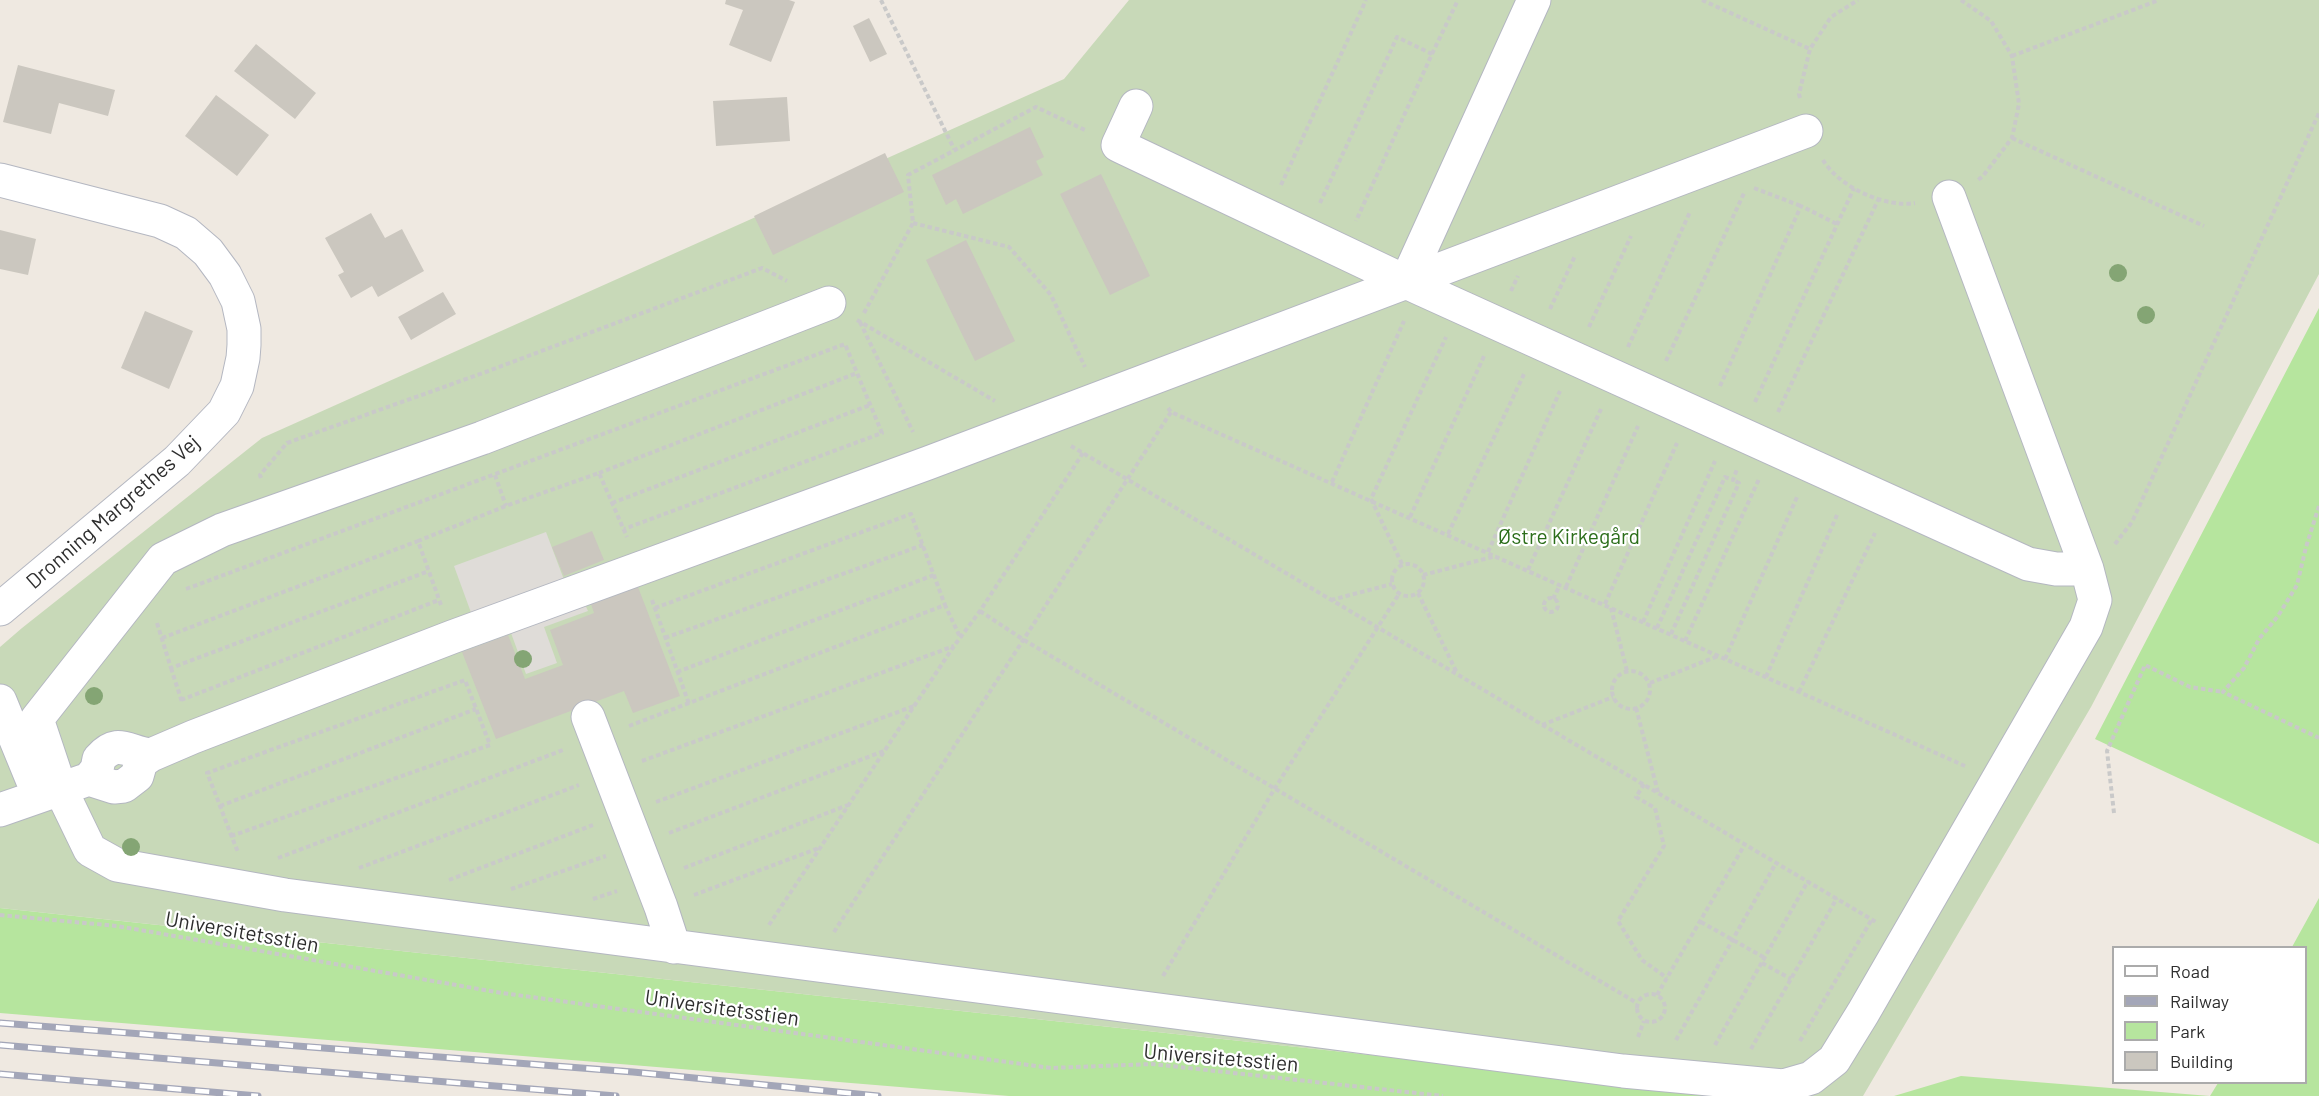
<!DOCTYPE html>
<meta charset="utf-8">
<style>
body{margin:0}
#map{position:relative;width:2319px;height:1096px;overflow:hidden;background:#efe9e1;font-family:Barlow,sans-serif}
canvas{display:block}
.legend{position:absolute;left:2112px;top:946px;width:195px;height:138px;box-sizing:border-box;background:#fff;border:2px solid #ababab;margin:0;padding:8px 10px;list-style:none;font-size:18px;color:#2e2e2e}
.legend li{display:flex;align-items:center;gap:12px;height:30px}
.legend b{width:30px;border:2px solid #ababab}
</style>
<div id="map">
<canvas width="2319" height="1096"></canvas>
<ul class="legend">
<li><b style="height:8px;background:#fff"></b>Road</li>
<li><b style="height:8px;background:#a3a6b8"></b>Railway</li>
<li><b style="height:16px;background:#b6e59e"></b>Park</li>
<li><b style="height:16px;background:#cbc7bf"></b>Building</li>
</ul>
</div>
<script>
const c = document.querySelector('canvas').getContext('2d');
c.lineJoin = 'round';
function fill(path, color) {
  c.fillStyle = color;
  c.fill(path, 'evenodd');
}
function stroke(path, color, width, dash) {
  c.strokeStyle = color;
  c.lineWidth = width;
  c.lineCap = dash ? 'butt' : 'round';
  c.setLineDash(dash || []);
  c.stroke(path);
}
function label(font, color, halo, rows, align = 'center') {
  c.font = font + ' Barlow,sans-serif';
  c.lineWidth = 4.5;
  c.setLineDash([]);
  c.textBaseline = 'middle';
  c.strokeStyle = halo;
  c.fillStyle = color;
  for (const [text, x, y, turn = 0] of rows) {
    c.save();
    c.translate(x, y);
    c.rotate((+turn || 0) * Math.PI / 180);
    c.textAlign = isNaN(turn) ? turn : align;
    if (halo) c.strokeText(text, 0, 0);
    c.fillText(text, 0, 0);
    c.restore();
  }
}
const green = new Path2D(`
 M2319,308v536l-224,-105z
 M2319,898v198h-425l67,-20 249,20 8,-13 88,-1v-134l-14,-1z
 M0,908l1754,188h-745l-1009,-83z`);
const cemetery = new Path2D(`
 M1129,0h1190v274l-228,433 -228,389h-109l-1754,-188v-261l22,-19 240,-190 802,-359z`);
const plaza = new Path2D(`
 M546,532l20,53 18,17 4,9 -44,16 13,36 -31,11 -15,-41 -48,17 -9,-25 19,-7 -19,-52z`);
const building = new Path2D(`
 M726,0h63l6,2 -24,60 -42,-17 14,-35 -18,-6z
 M869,18l18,36 -17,8 -17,-36z
 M256,44l60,49 -21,26 -61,-48z
 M18,65l97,25 -7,26 -49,-13 -8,31 -48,-12z
 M216,95l53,40 -32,41 -52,-40z
 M787,97l3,44 -74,5 -3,-45z
 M1030,127l14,30 -8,4 7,14 -80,39 -7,-15 -10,6 -14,-30z
 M885,153l19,39 -131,63 -19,-39z
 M1101,174l49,102 -40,19 -50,-101z
 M371,213l14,25 17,-9 22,42 -46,26 -6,-11 -21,12 -13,-23 6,-3 -19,-34z
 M0,230l36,9 -8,36 -28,-6z
 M966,240l49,101 -40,20 -49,-101z
 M443,292l13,22 -45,26 -13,-23z
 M145,311l48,20 -24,58 -48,-21z
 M592,531l12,29 -40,16 -12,-29z
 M638,587l42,109 -47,17 -9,-22 -128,48 -34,-87 46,-17 17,44 38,-14 -13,-35 44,-17 -3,-9z`);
const path = new Path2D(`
 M881,0l73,149
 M1702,0l108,49
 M1961,0l30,21 21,35 7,48 -7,34 -29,38 -5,4
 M1432,54l26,-54
 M2012,56l147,-56
 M1800,98l-1,-4 11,-45 21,-32 27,-17
 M2012,138l192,88
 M1823,160c16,27 62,48 92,43
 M1281,185l85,-185
 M1754,188l47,18
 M1320,203l77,-166 35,17 -76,167
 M913,223l96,24 42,48 34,72
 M1511,291l7,-15
 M1550,309l25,-53
 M864,313l49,-90 -5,-48 128,-68 51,24
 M857,320l138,81
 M860,322l53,110
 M1589,327l42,-91
 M1628,347l62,-135
 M1666,361l79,-170
 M1720,386l81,-180 36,18
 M1755,402l99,-214
 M1168,408l3,4 794,354
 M1778,412l101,-214
 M1071,446l805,476
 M599,473l258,-100 25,60 -258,96
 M495,475l11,31
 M261,478l-1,-3 27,-32 196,-70 279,-105 25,13
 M1332,482l72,-161
 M612,503l258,-98
 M2319,506l-13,41 -9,38 -19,31 -19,23 -15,29 -21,24 96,46
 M1410,517l75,-163
 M1448,534l77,-162
 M2115,544l17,-22 187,-409
 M1488,552l72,-161
 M1392 580a16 16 0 1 1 32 0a16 16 0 1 1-32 0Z
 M1402,564l-31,-65 75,-162
 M1528,570l73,-161
 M1423,575l73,-19
 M1566,587l72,-161
 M186,589l659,-245 12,29
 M1418,593l39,80
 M1544 605a7 7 0 1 1 14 0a7 7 0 1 1-14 0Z
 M1553,599l7,-14
 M652,600l37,104
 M1331,600l61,-16
 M1605,604l72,-161
 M441,605l-23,-64 88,-35 93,-33 28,64
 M655,608l256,-94 34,91
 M1611,608l16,63
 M980,611l44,29 613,363
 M1643,622l72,-161
 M157,623l14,45 258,-97
 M1657,628l68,-151 8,3 4,-11
 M1671,634l68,-151 -6,-3
 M162,638l256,-97
 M665,638l258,-93
 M1685,641l74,-162
 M1725,659l72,-162
 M171,668l11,34
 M1612 690a19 19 0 1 1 38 0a19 19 0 1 1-38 0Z
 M677,672l257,-97
 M1766,677l71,-162
 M1650,683l68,-27
 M1799,692l76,-159
 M181,700l258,-100
 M1636,708l22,84
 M1542,725l71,-28
 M629,726l316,-121 15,32
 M642,761l312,-115
 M1644,784l-8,13 19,11 9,38 -46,75 24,39 25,18
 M656,802l258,-96
 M220,806l256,-97
 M2114,813l-7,-62 38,-86 45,22 33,5
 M669,833l215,-82
 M231,836l259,-91 -25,-65 -258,93c11,26 20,53 31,79
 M278,858l285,-108
 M359,868l220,-83
 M684,868l164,-63
 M449,880l144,-55
 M511,889l95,-33
 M694,895l125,-47
 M593,899l24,-8
 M0,915l117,11 385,67 549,75 101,-4 291,32
 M1701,922l64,36
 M769,925l185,-279 26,-35 103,-158
 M834,932l337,-520
 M1762,963l29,16
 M1163,976l112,-188 124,-194
 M1637 1008a14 14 0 1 1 28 0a14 14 0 1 1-28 0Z
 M1657,995l88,-151
 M1638,1037l6,-16
 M1676,1040l100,-177
 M1800,1041l72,-122
 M1715,1045l93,-164
 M1751,1049l86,-151`);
const minor = new Path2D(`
 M1136,106l-18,39 4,2 297,141 609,276 28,5h31
 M0,180l160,41 26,12 22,19 17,23 13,26 6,28v16l-1,13 -6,28 -13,26 -47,49 -177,148
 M1406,282l128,-282
 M829,303l-347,135 -260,92 -59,29 -126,160 23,69 30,62 27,15 168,30 1338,176 160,15 28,-8 23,-18 29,-47 223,-386 9,-27 -8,-31 -138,-372
 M0,701l39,95
 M588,717l73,190 13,40
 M89,779l8,-10 2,-10c19,-22 29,-6 52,-4
 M0,810l89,-31 25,8 10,-1 13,-10 4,-14 10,-7 42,-18 259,-100 476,-174 878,-332`);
const rail = new Path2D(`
 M0,1023l633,49 245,24
 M0,1045l616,51
 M0,1074l258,22`);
const trees = [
 [2118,273],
 [2146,315],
 [523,659],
 [94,696],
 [131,847]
];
const streetNames = [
 ["Dronning Margrethes Vej",113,512,-41],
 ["Universitetsstien",242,932,10],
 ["Universitetsstien",722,1008,8],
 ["Universitetsstien",1221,1058,5]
];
const parkNames = [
 ["Østre Kirkegård",1569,537]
];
fill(green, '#b6e59e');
fill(cemetery, '#c8d9b8');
fill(plaza, '#dfdcd8');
fill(building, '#cbc7bf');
stroke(minor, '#b4b7c1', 35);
stroke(path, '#c9c9c9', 4, [4.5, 3]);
stroke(minor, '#fff', 33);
stroke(rail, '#a3a6b8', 7);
stroke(rail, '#fff', 4.5, [14]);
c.fillStyle = '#84a574';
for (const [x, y] of trees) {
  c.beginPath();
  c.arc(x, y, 9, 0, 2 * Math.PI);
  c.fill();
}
label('21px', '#2e2e2e', '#fff', streetNames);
label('21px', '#2c6e1b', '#fff', parkNames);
</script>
